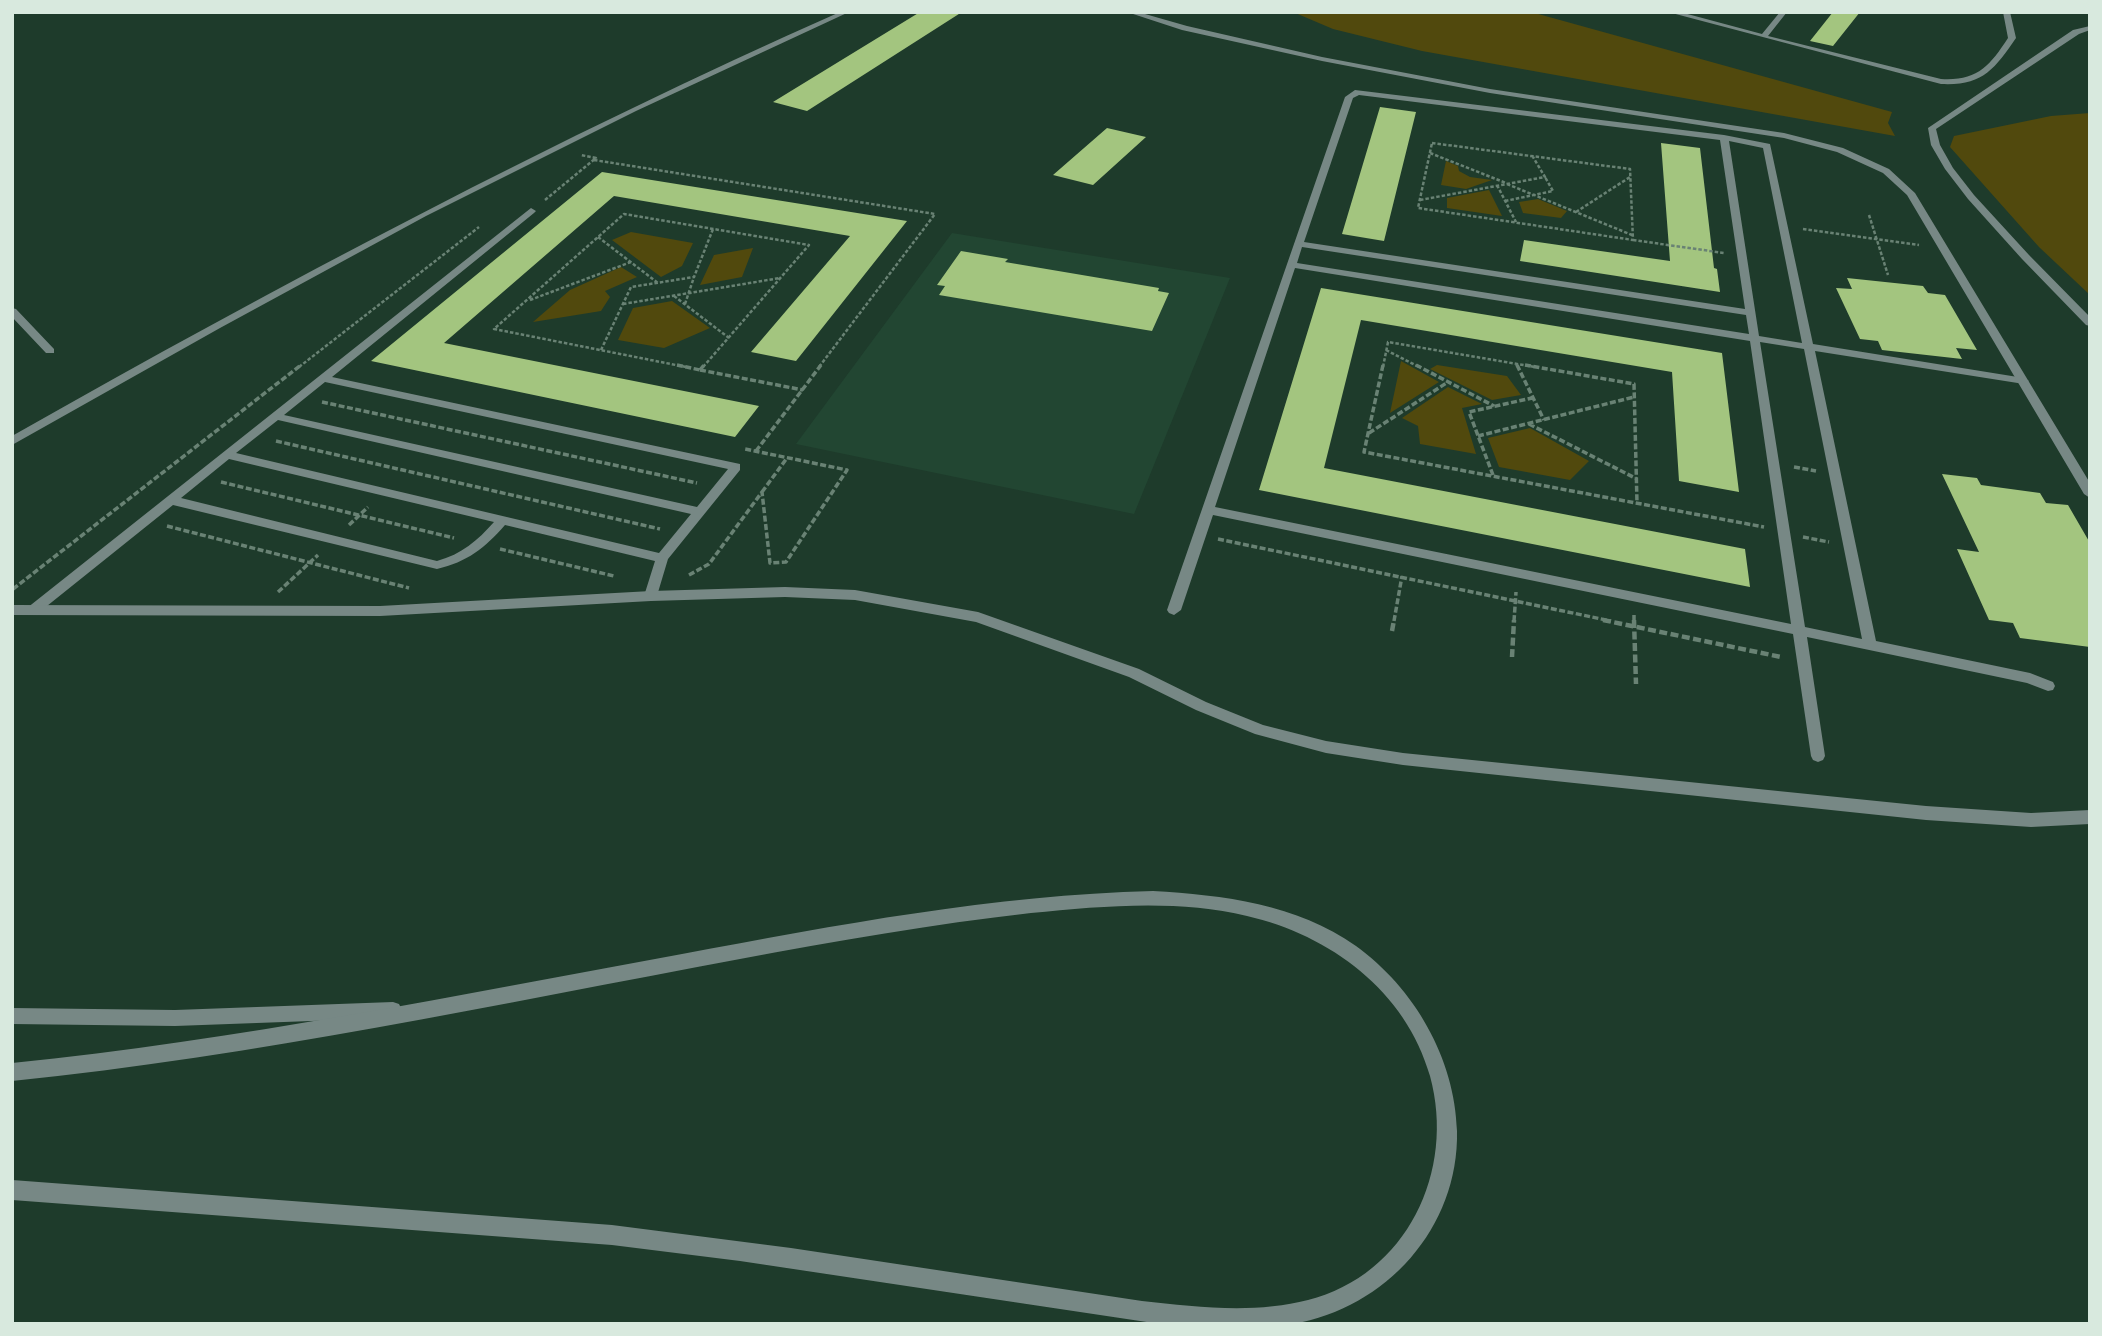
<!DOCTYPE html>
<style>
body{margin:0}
#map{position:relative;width:2102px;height:1336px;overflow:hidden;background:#1e3b2b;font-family:Spectral,serif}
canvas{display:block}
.frame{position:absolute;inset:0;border:14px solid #d8e9de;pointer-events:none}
</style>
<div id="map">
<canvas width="2102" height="1336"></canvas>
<div class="frame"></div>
</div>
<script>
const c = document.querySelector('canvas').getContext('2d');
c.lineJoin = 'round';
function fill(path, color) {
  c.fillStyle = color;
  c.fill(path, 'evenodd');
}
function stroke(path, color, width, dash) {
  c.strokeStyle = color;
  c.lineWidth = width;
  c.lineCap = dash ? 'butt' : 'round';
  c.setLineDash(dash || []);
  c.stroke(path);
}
const built = new Path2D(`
 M952,233l278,45 -96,236 -338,-70z`);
const green = new Path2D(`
 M1293,12h238l361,100 -4,11 7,13 -473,-85 -89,-22z
 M2090,113v182l-51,-48 -89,-100 4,-11 97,-20z
 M1446,161l12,5 1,5 11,6 22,3 -26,9 -25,-4z
 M1489,190l13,26 -55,-8v-10z
 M1538,199l29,12 -6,7 -38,-5 -4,-11z
 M631,232l62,11 -11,23 -21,11 -49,-37z
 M753,248l-11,29 -42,8 14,-30z
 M621,267l16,10 -32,14 5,6 -9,14 -68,11 37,-32z
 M672,301l38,27 -46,20 -46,-8 15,-32z
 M1401,361l38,21 -49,31z
 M1437,365l70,11 14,19 -29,5 -62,-31z
 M1448,387l34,17 -20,4 14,46 -56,-10 -2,-18 -16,-8z
 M1530,428l59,33 -19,19 -71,-13 -11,-29z`);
const building = new Path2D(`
 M920,12h42l-155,99 -34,-9z
 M1833,12h27l-27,34 -23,-5z
 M1380,107l36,5 -32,129 -42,-7z
 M1107,128l39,9 -53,48 -40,-10z
 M1661,143l39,5 14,120 3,1 3,23 -200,-31 4,-21 146,21z
 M602,172l305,49 -111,140 -45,-9 99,-116 -236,-40 -170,147 315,63 -24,31 -364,-76z
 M961,251l47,8 -3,3 154,26 -1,3 11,2 -17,38 -213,-36 6,-9 -8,-1z
 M1847,278l76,8 5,7 17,2 32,55 -21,-2 6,11 -80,-9 -4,-9 -18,-2 -24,-51 16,1z
 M1321,288l401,65 17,139 -60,-11 -7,-109 -311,-52 -37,148 421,81 5,38 -491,-97z
 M1942,474l35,4 4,7 59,8 6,10 22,2 22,38v104l-70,-9 -7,-15 -24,-3 -32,-71 22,3z`);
const pathFar2 = new Path2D(`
 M1432,143l198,26 3,71 -215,-32z
 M1430,153l76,30
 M594,160l341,54 -116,153
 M1507,184l125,51
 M1497,185l19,37
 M545,200l51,-42 -15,-3
 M1420,200l125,-23 -12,-20
 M1505,201l48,-10 -8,-14
 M1576,212l54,-35
 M1869,215l19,60
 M1803,229l116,16
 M598,237l60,46
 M1633,240l91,13
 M674,296l55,42
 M530,300l101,-38
 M623,304l157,-26
 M685,304l9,-27
 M601,350l30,-63 63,-10 19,-48
 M1386,350l33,17
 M1516,364l2,3
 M299,367l180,-140
 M686,367l-192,-38 130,-115 185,31 -106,122
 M1383,367l5,-25 147,25`);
const pathFar1 = new Path2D(`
 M677,365l23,5
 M1383,365l-19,87 400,75
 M1416,365l78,41
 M1517,365l27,55
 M1525,365l109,19 3,119
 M700,370l103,20
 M700,370l4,-5
 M322,402l375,81
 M1529,424l108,55
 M1369,433l79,-51
 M1478,436l156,-39
 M276,441l384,88
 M756,451l65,-86
 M1794,467l22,4
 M1493,475l-24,-63 63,-14
 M221,482l233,56
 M762,492l25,-34
 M349,525l19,-18
 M167,526l242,62
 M1803,537l26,5
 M1218,539l393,82
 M500,549l114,27
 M689,575l20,-11 53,-72 8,71 16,-1 61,-92 -102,-21
 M13,589l288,-224
 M278,592l40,-37
 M1634,615v6
 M1394,621l8,-45
 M1514,621l2,-29`);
const path = new Path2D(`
 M1603,620l178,37
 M1634,620l2,64
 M1392,631l2,-11
 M1512,657l2,-37`);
const service = new Path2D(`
 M1355,90l369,45 46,9 43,200 211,34 5,3 -5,3 -209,-33 61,290 154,32 23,9 2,4 -2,4 -5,1 -21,-8 -220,-46 18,119 -2,4 -5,2 -5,-2 -2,-4 -18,-122 -580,-119 -32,95 -7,5 -5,-2 -2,-3 178,-513zM1359,95l361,45 25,169 -441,-67 49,-144zM1729,141l34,7 39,195 -43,-7zM1302,247l444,68 3,19 -452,-71zM1295,268l455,73 41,283 -576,-117zM1760,342l44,7 58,290 -57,-12z
 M531,208l5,3 -2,2 -202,164 408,87v6l-72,89 -12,40 -5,2 -7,-5 11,-35 -150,-36c-20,23 -38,37 -68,44l-264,-64 -136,109h-10l-2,-3 2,-3zM325,382l403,87 -31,38 -413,-92zM278,420l413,94 -32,39 -423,-100zM229,459l265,63c-17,19 -32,32 -57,39l-256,-63z
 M12,308l4,1 38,40v4h-8l-34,-36z`);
const minor = new Path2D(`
 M840,12h9l-213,99 -210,105 -206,112 -208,117v-9c270,-153 544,-298 828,-424z
 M1127,12h11l49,14 135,31 168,32 294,44 59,15 46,21 26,24 175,290v15l-6,-4 -177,-299 -24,-22 -46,-21 -53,-14 -294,-45 -168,-32 -140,-31z
 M1668,12h12l82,22 18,-22h7l-19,24 173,43c36,2 48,-12 67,-41l-5,-26h7l6,26c-22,32 -34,48 -75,46z
 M2090,26v4l-11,4 -143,95 4,16 13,23 21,27 55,60 61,62v9l-4,-1 -64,-66 -54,-60 -23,-30 -14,-24 -3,-17 145,-98z
 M785,587l70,3 123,22 161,57 67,33 57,23 63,16 77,12 523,53 105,7 59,-3v14l-59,3 -105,-7 -523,-55 -77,-12 -71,-19 -59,-24 -67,-33 -153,-55 -121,-22 -70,-3 -134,4 -271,15 -368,-1v-10l368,1 271,-15z
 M393,1002l6,2 3,6 -3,6 -6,2 -218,8 -163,-2v-16l163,2z`);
const tertiary = new Path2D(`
 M1153,891c70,4 144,13 203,55 58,42 99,112 101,185 2,97 -71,177 -164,193h-133l-420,-63 -128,-16 -600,-45v-20l600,45 179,23 351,53c54,6 112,13 166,-1 99,-25 148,-129 122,-224 -24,-85 -100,-141 -183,-160 -70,-17 -145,-10 -216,-3 -98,11 -195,28 -291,46 -242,45 -483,97 -728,122v-18c226,-23 447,-68 670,-109 155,-29 312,-59 471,-63z`);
fill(built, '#224632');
fill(green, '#51490d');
fill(building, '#a3c57f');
stroke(pathFar2, '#698274', 2.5, [3.5, 2]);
stroke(pathFar1, '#698274', 3.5, [6, 2.5]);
stroke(path, '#698274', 4.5, [8, 3.5]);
fill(service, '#778885');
fill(minor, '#778885');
fill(tertiary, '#778885');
</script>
